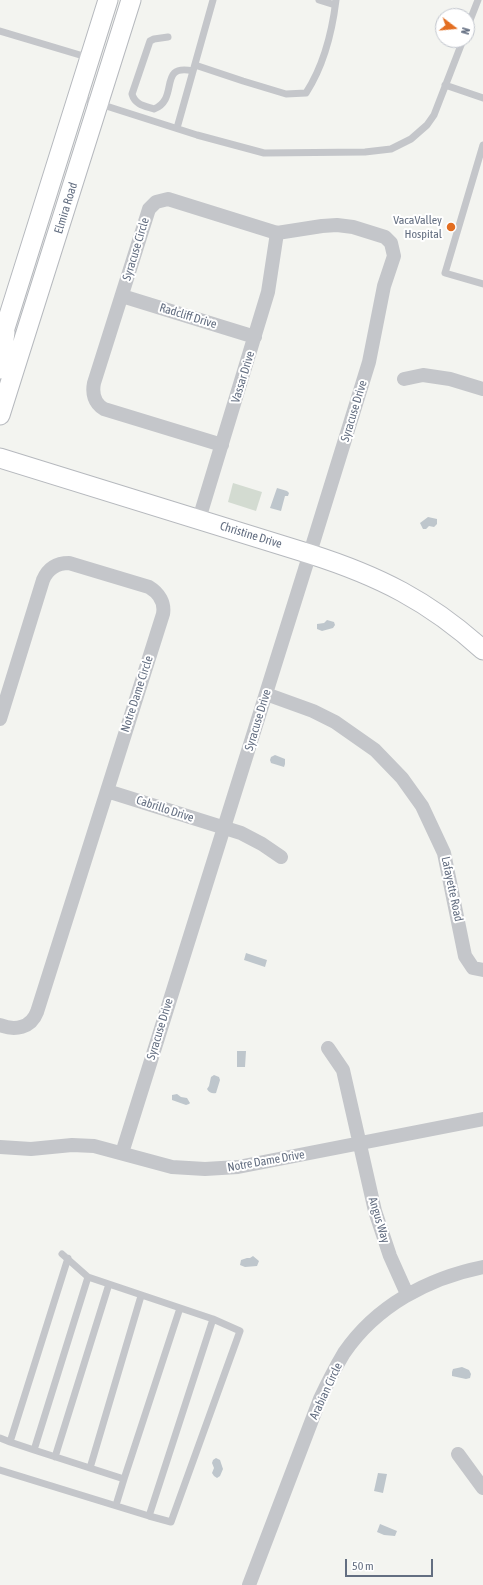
<!DOCTYPE html>
<style>
body{margin:0}
#map{position:relative;width:483px;height:1585px;overflow:hidden;background:#f3f4f0;font-family:"Asap Condensed",sans-serif}
canvas{display:block}
.north{position:absolute;left:435px;top:8px;width:40px;height:40px;box-sizing:border-box;background:#fff;border:1px solid #c1c5cd;border-radius:50%;rotate:106deg;font-size:11px;font-weight:700;line-height:16px;text-align:center;color:#636e81}
.north::after{content:'';display:block;margin:auto;width:14px;height:18px;background:#e36e21;clip-path:polygon(50% 0,100% 100%,50% 72%,0 100%)}
.scale{position:absolute;left:345px;top:1559px;width:88px;height:18px;box-sizing:border-box;border:2px solid #636e81;border-top:0;padding-left:5px;font-size:12px;line-height:14px;white-space:nowrap;color:#636e81;-webkit-text-stroke:3px #fff;paint-order:stroke}
</style>
<div id="map">
<canvas width="483" height="1585"></canvas>
<div class="north">N</div>
<div class="scale">50 m</div>
</div>
<script>
const c = document.querySelector('canvas').getContext('2d');
c.lineJoin = 'round';
function fill(path, color) {
  c.fillStyle = color;
  c.fill(path, 'evenodd');
}
function stroke(path, color, width, dash) {
  c.strokeStyle = color;
  c.lineWidth = width;
  c.lineCap = dash ? 'butt' : 'round';
  c.setLineDash(dash || []);
  c.stroke(path);
}
function label(font, color, halo, rows, align = 'center') {
  c.font = font + ' "Asap Condensed",sans-serif';
  c.lineWidth = 4;
  c.setLineDash([]);
  c.textBaseline = 'middle';
  c.strokeStyle = halo;
  c.fillStyle = color;
  for (const [text, x, y, turn = 0] of rows) {
    c.save();
    c.translate(x, y);
    c.rotate((+turn || 0) * Math.PI / 180);
    c.textAlign = isNaN(turn) ? turn : align;
    if (halo) c.strokeText(text, 0, 0);
    c.fillText(text, 0, 0);
    c.restore();
  }
}
const green = new Path2D(`
 M233,483l29,9 -6,19 -28,-9z`);
const water = new Path2D(`
 M277,488l10,3 2,2 -1,3h-3l-4,15 -11,-3z
 M428,517l9,2v5l-3,3 -5,-1 -3,3h-3l-3,-6z
 M327,620l7,2 1,3 -2,3 -11,3 -5,-2v-5l7,-1z
 M275,755l10,4v5l-1,3 -13,-4 -1,-3 1,-3z
 M246,953l21,7 -2,7 -21,-7z
 M237,1051h9l-1,16h-8z
 M214,1075l5,2 1,3 -4,13c-3,1 -7,0 -9,-4l2,-3 2,-9z
 M177,1094l4,3 6,1 3,5 -1,1 -3,1 -14,-5v-5z
 M253,1256l6,5 -2,5 -12,1 -5,-2 1,-5 6,-2h3z
 M462,1367l7,3 2,4 -1,4 -4,1 -14,-3v-4l1,-3z
 M216,1458l4,2 3,9 -3,7 -3,2 -3,-2 -2,-3 2,-5 -2,-5 1,-3z
 M378,1473l9,1 -4,19 -9,-2z
 M380,1524l17,7 -2,5 -11,-1 -7,-3z`);
const lane = new Path2D(`
 M319,0l16,5
 M467,28l11,-28
 M0,31l90,27
 M168,37l-14,2 -4,2 -18,53c3,11 13,12 22,15 26,-10 3,-46 39,-38
 M195,65l48,16 43,13 20,-1c18,-28 26,-60 30,-93
 M445,85l38,13
 M78,97l119,38 67,18 101,-1 26,-3 20,-10 16,-14 7,-10 29,-75
 M177,128l36,-128
 M483,145l-38,128 38,11
 M0,1438l10,4 58,-184
 M10,1442l24,8 54,-173
 M34,1450l90,29 -8,26
 M55,1457l54,-173
 M90,1468l51,-172
 M0,1470l149,46 64,-197 -125,-42 -26,-23
 M124,1479l56,-171
 M149,1516l22,6 69,-191 -27,-12`);
const street = new Path2D(`
 M122,296l133,41
 M404,379l19,-4 27,4 33,10
 M199,519l69,-227 9,-59
 M266,694l47,17 22,11 40,28 27,28 20,28 22,47 21,103 8,12 10,2
 M0,719l43,-139c5,-12 14,-17 26,-17l80,24c10,6 16,16 14,27l-126,398c-6,16 -22,19 -37,13
 M107,791l134,42 21,11 19,13
 M328,1048l15,22 32,141 15,45 17,38
 M0,1147l31,2 41,-4 22,1 78,21 33,2 33,-2 245,-48
 M122,1153l183,-584 64,-207 15,-76 10,-30 -3,-13 -6,-6 -32,-10 -16,-2 -15,1 -45,7 -109,-34 -12,3 -7,7 -55,174c-2,10 0,20 10,26l118,36
 M458,1454l25,34
 M249,1585l71,-186c7,-15 15,-31 24,-46 32,-47 84,-75 139,-86`);
const secondary = new Path2D(`
 M0,344l108,-344
 M0,369l5,-37
 M0,415l131,-415
 M0,458l310,96c69,22 119,47 173,96`);
const markers = [
 [451,227,5,"#e36e21"]
];
const streetNames = [
 ["Elmira Road",66,208,-73],
 ["Syracuse Circle",136,249,-73],
 ["Radcliff Drive",188,316,17],
 ["Vassar Drive",243,377,-73],
 ["Syracuse Drive",354,411,-73],
 ["Christine Drive",251,535,17],
 ["Notre Dame Circle",137,694,-72],
 ["Syracuse Drive",258,720,-73],
 ["Cabrillo Drive",165,809,18],
 ["Lafayette Road",452,889,78],
 ["Syracuse Drive",160,1029,-73],
 ["Notre Dame Drive",266,1161,-10],
 ["Angus Way",379,1220,73],
 ["Arabian Circle",326,1391,-65]
];
const poiNames = [
 ["VacaValley",442,220],
 ["Hospital",442,234]
];
fill(green, '#d3dbd1');
fill(water, '#bec6cc');
stroke(secondary, '#b6b9be', 21);
stroke(lane, '#c4c6ca', 7);
stroke(street, '#c4c6ca', 14);
stroke(secondary, '#fff', 19);
for (const [x, y, r, color] of markers) {
  const dot = new Path2D();
  dot.arc(x, y, r, 0, 2 * Math.PI);
  c.fillStyle = color;
  c.fill(dot);
  stroke(dot, '#fff', 1.5);
}
label('12px', '#636e81', '#fff', streetNames);
label('12px', '#636e81', '#fff', poiNames, 'right');
</script>
